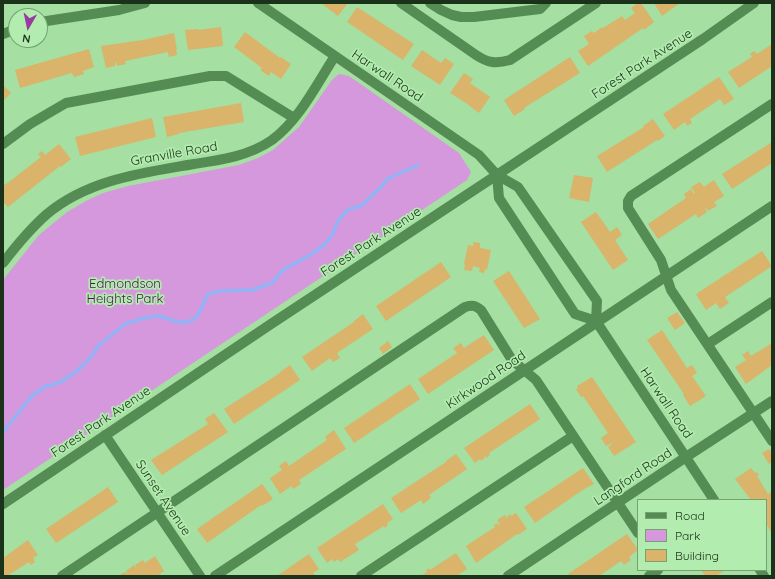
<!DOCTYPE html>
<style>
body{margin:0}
#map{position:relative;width:775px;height:579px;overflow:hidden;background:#a5dfa2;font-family:Quicksand,sans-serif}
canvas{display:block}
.frame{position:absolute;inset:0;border:4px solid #1a311a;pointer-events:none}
.legend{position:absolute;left:637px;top:499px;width:130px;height:72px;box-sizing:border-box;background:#b2ecae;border:1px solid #75a173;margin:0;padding:5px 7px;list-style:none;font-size:12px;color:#1a311a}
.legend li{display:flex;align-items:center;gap:8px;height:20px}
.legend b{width:20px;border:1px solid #75a173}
.north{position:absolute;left:8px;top:8px;width:40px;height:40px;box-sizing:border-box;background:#b2ecae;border:1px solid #75a173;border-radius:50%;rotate:189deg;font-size:11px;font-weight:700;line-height:16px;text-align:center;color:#1a311a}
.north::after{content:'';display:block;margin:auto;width:14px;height:18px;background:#983aa3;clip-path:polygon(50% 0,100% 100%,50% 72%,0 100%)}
</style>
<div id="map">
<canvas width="775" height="579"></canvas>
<div class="frame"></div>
<ul class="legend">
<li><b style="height:5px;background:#558c53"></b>Road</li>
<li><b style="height:11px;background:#d598dc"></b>Park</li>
<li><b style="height:11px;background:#d9b46a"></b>Building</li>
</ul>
<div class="north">N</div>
</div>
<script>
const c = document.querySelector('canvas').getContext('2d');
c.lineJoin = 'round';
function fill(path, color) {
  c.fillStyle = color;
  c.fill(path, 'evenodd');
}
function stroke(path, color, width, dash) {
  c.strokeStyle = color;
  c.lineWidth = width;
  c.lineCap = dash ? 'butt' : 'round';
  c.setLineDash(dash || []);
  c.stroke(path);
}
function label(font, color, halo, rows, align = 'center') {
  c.font = font + ' Quicksand,sans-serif';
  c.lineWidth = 3.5;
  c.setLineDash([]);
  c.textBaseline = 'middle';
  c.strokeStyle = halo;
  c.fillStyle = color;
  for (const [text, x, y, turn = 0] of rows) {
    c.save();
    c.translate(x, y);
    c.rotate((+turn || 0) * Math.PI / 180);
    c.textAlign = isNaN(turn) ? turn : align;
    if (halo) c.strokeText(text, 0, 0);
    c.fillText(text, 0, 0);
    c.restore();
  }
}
const green = new Path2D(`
 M339,74l10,2 110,77 12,19 -4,8 -464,310v-210l23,-29 13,-16 28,-23 19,-11 17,-8 25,-7 111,-21 19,-7 15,-8 26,-23 33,-47z`);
const stream = new Path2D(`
 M3,432l28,-35 13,-10 17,-5 17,-12 12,-12 9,-13 26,-21 19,-6 14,-2 23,7 12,-3 5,-5 10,-21 12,-3 32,-1 20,-7 11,-13 29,-16 13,-10 8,-10 3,-9 7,-11 6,-5 12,-3 21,-20 5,-7 31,-14`);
const building = new Path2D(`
 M321,3h27l-10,13z
 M638,3h3l13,19 -10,8 -1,-2 -55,38 -10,-15 11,-7 -5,-8 8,-5 2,2 8,-6 1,1 19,-12 3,4 10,-7 -4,-5z
 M654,3h26l-18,13z
 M357,7l57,37 -11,16 -56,-38z
 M221,27l2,19 -35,4 -3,-20 13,-1v1z
 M245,32l35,26 1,-1 10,7 -10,15 -10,-7 -2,4 -9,-6 2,-2 -28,-21z
 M174,33l3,17h-1l1,5 -8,2 -1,-5 -43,9 1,3 -9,2 -1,-4 -1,1v3l-9,2 -5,-22 42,-6z
 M772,44v22l-33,22 -11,-16 24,-15 -2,-3 4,-3 3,3z
 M89,49l5,18 -11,4 1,3 -10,3 -2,-4 -52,15 -5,-18z
 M422,50l19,13 4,-5 9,6 -14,21 -29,-19z
 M570,57l10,16 -56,35 1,1 -11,7 -10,-16z
 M464,73l9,6 -3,4 20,14 -11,16 -11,-8h1l-19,-12z
 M719,77l15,22 -10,6 -4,-6 -30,20 2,4 -5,3 -2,-4 -11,8 -11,-16z
 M3,85l8,8 -8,8z
 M241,103l3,19 -65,11v1l-12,3 -4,-20z
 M152,118l4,19 -76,19 -5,-19z
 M653,119l12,17 -7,5 -1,-1 -50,32 -10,-16 47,-29 -1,-1z
 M772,142v21l-40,26 -10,-15z
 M59,144l12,15 -10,8 -1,-1 -52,41 -5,-6v-19l2,3 36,-28 -3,-3 4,-3 3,4z
 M574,175l19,3 -4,24 -20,-4z
 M714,180l10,16 -10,6 3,4 -9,5 -2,-3h-1l2,4 -9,6 -2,-4 -38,25 -10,-15 38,-26 -2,-4 7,-5 3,5 1,-1 -4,-6 9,-5 4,5z
 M596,212l14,20 7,-5 5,8 -7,5 13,20 -15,10 -32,-48z
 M473,242l7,1v5l11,2 -4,20 -2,-1 -1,4 -5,-1 1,-4 -7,-2 -1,5 -8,-1 1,-5 -1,-1 4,-19 5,1z
 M762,251l10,15 -47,31 4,6 -9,6 -4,-6 -10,7 -10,-16z
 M441,262l10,15 -65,44 -10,-15z
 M509,271l31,48 -16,9 -31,-47z
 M677,312l8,11 -10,7 -8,-12z
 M363,314l10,15 -36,24 3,5 -7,4 -3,-4 -18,13 -10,-14 52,-35v-1z
 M662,330l25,38 5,-3 5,8 -5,3 14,20 -16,10 -7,-11 1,-1 -37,-54z
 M484,335l10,15 -66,44 -10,-15 39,-26 -4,-5 8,-5 3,5z
 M388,341l4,6 -9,7 -4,-6z
 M772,343v22l-26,19 -11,-17 11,-7 -4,-5 6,-4 3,5z
 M290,365l10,15 -66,44 -10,-15 56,-36v-1z
 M592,377l44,65 -22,14 -6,-9 6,-5 -8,4 -5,-8 7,-5 -25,-37 -2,1 -5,-8 2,-1 -1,-2z
 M410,384l10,15 -66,44 -10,-15z
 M530,404l10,15 -51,34 1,2 -4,3 -1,-2 -1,1 1,1 -4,3 -1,-2 -5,4 -11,-15z
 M214,413l14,19 -66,43 -11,-15 57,-36 -3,-5z
 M334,430l12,19 -47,31 2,4 -8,5 -2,-3 -11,8 -10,-16 12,-8 -3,-4 7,-5 3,5 38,-26 -2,-3z
 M769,449l3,4v9l-3,2 -7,-11z
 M456,454l11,15 -38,26 2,3 -8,6 -2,-4 -20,13 -10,-15 55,-36v-1z
 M583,468l11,16 -10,5 -49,34 -11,-16z
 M751,468l4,5 2,-1 2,3 -2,1 11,18 4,-3v43l-6,-11v-23h-15l-16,-21z
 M262,484l11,15 -11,7 -1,-1 -54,38 -10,-14z
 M108,487l10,15 -62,41 -10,-14z
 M383,504l10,15 -6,4 1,2 -3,3 -1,-2 -29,18 4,6 -19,12 -2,-3 -4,3 -2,-3 -5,4 -10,-15z
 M516,513l11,16 -9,6 -1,-1 -41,29 -10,-17 29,-19 -1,-2 3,-2 1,2 2,-1 -3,-4 8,-5 2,4v-2l3,-3 1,2z
 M627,534l11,16 -9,7 2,3 -7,5 -3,-4 -22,15h-29l-2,-2z
 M28,540l10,15 -5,3 2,4 -4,3 -2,-3 -22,14h-4v-18z
 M456,553l11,16 -9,6 -37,1 6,-4 -1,-2 3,-2 1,2z
 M309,554l10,15 -6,4 2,2 -2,1h-36z
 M155,556l9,15 -7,5h-35l-1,-2 4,-2 3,3 -2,-4 8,-6 3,4 -2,-4 8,-5 2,3z
 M701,570h24l-9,6h-11z`);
const minor = new Path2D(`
 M258,3l221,152 18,20 21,12 79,114 -1,20
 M401,3l75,52c12,8 20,9 34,5l86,-57
 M430,3l11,7 11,5 9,2h13l66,-8 6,-6
 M40,22l79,-12 26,-7
 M3,34l13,-5
 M772,104l-141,92 -3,5v7l33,52 10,30 101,151
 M3,144l27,-20 36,-21 144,-27h16l68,42
 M497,175l2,23 76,116 21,7 118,179
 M3,263c13,-17 28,-35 44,-49 42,-35 96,-41 147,-50 27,-4 55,-8 78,-24 28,-21 44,-55 63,-84
 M708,344l64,-42
 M105,435l95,141
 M3,504l268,-180 432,-285 51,-36
 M760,570l4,6
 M62,576l403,-269c7,-2 10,-2 16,3l31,50 24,20 102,153
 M215,576l557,-370
 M361,576l212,-140
 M508,576l178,-119 86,-56
 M649,576l9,-6`);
const streetNames = [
 ["Forest Park Avenue",642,64,-33],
 ["Harwall Road",387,76,34],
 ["Granville Road",174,154,-10],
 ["Forest Park Avenue",371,242,-33],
 ["Kirkwood Road",486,380,-34],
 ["Harwall Road",666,403,56],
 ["Forest Park Avenue",101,422,-34],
 ["Langford Road",633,477,-34],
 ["Sunset Avenue",163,498,56]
];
const parkNames = [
 ["Edmondson",125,284],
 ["Heights Park",125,299]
];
fill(green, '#d598dc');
stroke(stream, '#92b3f5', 3.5);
fill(building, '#d9b46a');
stroke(minor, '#558c53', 10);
label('13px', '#1a311a', '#b2ecae', streetNames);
label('13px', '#4b1252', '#b2ecae', parkNames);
</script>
